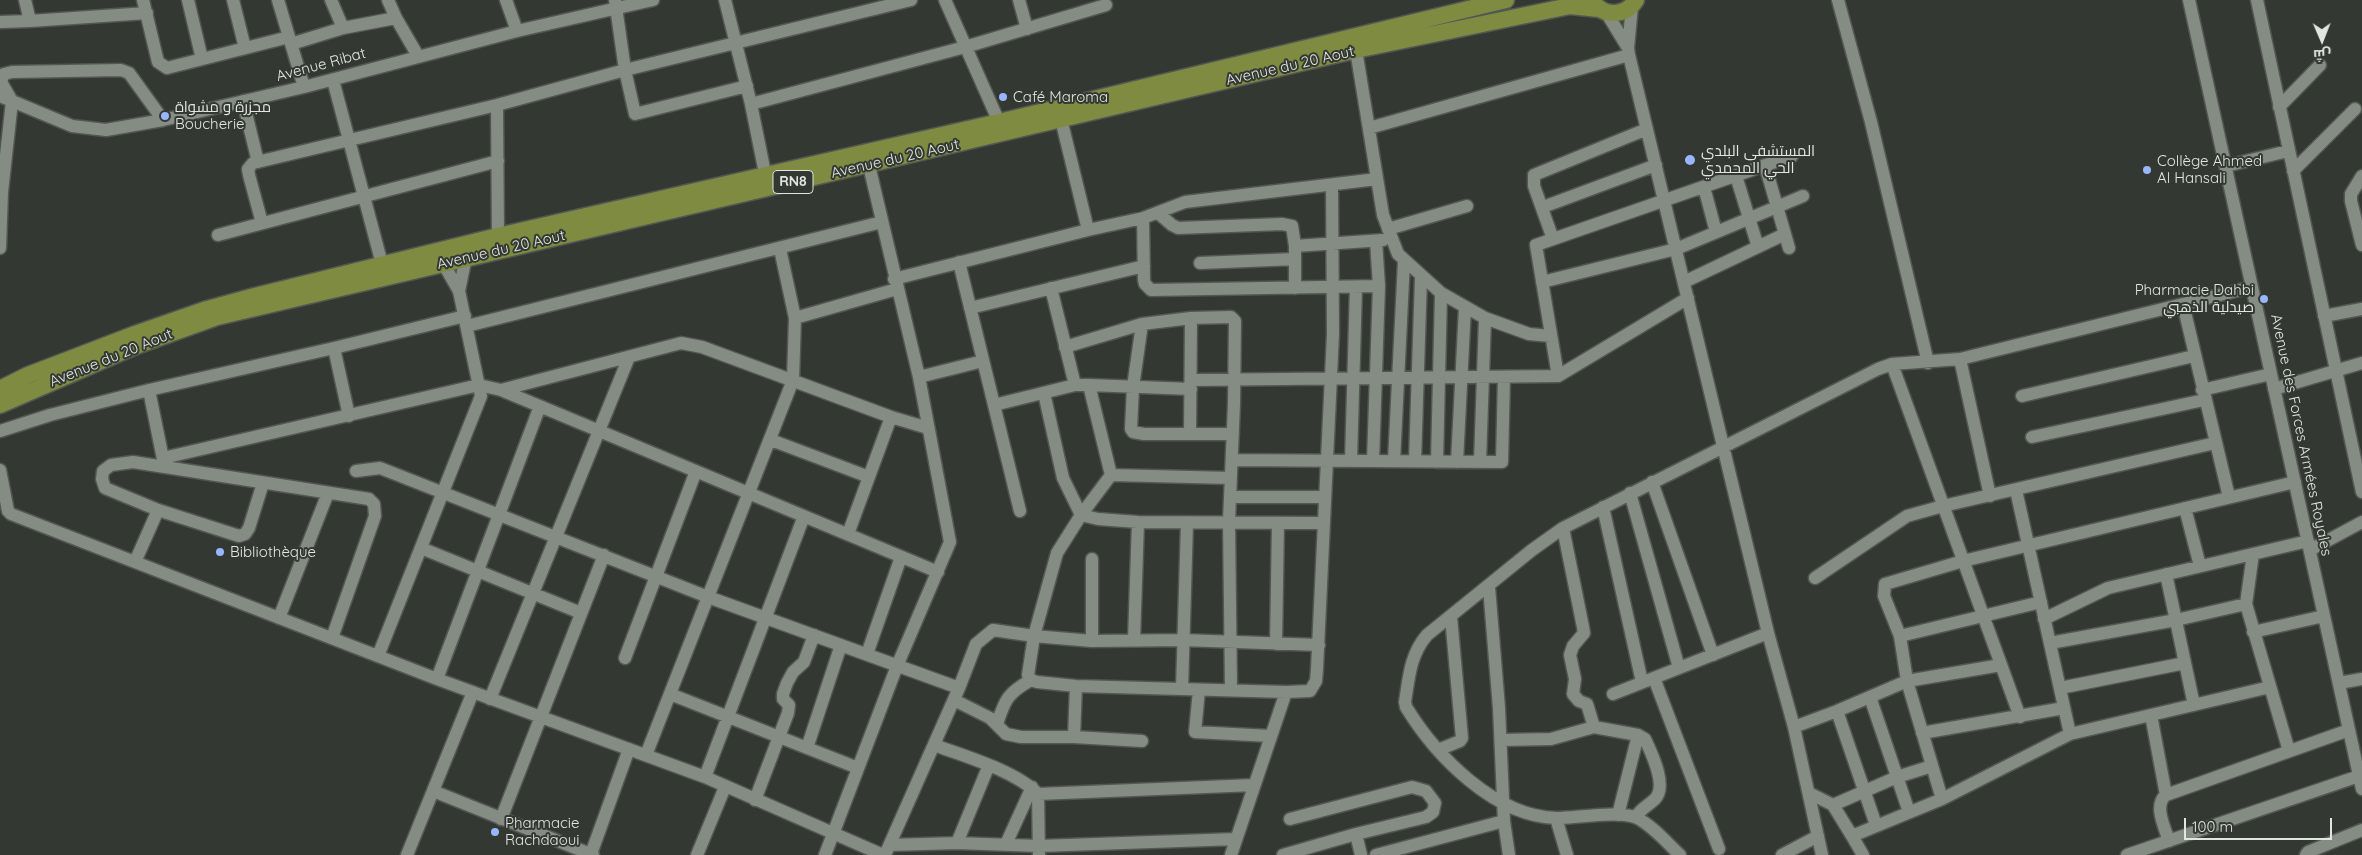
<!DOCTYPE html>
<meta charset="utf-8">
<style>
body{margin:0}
#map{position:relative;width:2362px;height:855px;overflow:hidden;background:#333932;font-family:Quicksand,Cairo,sans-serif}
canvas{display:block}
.north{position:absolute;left:2297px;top:15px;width:50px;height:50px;-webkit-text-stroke:4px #333932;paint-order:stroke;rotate:179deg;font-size:14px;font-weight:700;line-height:20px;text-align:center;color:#e2e6e1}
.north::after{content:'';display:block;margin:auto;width:18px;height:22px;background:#e2e6e1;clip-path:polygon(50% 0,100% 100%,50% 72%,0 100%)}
.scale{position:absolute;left:2184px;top:818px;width:148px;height:22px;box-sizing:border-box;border:2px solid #e2e6e1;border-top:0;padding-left:6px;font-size:15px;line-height:18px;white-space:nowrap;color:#e2e6e1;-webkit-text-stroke:4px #333932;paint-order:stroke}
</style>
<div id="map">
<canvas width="2362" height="855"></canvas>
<div class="north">ش</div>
<div class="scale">100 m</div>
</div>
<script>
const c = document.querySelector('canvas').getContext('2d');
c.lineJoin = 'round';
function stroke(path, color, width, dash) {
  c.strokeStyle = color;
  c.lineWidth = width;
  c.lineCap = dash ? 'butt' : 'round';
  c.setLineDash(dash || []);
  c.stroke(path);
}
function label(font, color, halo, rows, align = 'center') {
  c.font = font + ' Quicksand,Cairo,sans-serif';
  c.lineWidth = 4;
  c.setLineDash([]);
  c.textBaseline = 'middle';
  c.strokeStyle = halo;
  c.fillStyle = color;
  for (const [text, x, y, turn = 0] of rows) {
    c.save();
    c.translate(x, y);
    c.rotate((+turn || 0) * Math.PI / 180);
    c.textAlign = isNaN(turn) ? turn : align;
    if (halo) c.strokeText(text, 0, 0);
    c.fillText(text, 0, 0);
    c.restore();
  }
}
const minor = new Path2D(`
 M143,0l15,62 9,6 122,-31
 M188,0l14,59
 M233,0l12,48
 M278,0l26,87
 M331,0l12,28
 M388,0l8,18 22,38
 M506,0l11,31
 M615,0l10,70 10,44 112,-28
 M725,0l26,104 16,79
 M945,0l54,122
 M1019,0l8,29
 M1838,0l33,122 57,241
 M2189,0l173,789
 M2257,0l105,492
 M1632,6l-4,42 1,7 139,578 26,94 28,128
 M1606,12l22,36
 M30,21l117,-8
 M0,22l30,-1 -5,-21
 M291,44l52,-16 53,-10
 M1356,50l27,165 15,39 43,39 44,25 44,16 22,2
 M333,80l49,184
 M0,96l72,30 34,4 57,-10 141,-33 213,-56 136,-31
 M243,101l15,61
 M751,104l214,-57 141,-42
 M497,105l1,131
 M2279,107l41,-42
 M1061,119l27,111 55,-12 42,-16 192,-23
 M1369,128l260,-73
 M1765,165l24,83
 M2226,166l62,-15
 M2293,171l62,-62
 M1736,176l22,71
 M2362,176l-11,18v7l11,44
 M1704,187l12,45
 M1543,207l113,-42
 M1158,213l14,12 6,3 104,-4 10,2 3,20v42
 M1143,218l1,62 1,4 6,6 228,-4
 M262,223l-13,-48 -1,-6 5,-6 244,-58 128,-35 286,-70
 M1388,229l79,-23
 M218,235l280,-74
 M1553,239l-19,-53v-11l113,-46
 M1295,246l88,-6
 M0,248l2,-56 10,-91 -11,-19 3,-8 8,-2 109,-2 8,3 34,47
 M959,262l61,249
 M1200,263l95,-4
 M894,279l194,-49
 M1542,282l134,-33 127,-53
 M1684,282l101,-48
 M1051,288l24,97
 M459,291l7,-34
 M2183,304l46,193
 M970,308l174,-42
 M2324,316l38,-7
 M795,318l102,-29
 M1142,324l49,-6 40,-1 4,4 -1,83 -5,117 2,169
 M467,326l415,-104
 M1065,347l77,-23 -9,63 -2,42 2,3 11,2h89
 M334,348l15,68
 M1960,359l30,137
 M1892,364l128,353
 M1558,376l-22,-131 256,-89
 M919,377l64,-16
 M1191,380l367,-4 130,-78
 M1089,385l102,4
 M2274,389l88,-26
 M501,390l437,182
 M2202,390l69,-16
 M1044,393l19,85 18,37 30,-40
 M2022,396l172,-40
 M994,405l81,-20h14l22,90
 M0,431l50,-16 99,-25
 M1190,433l1,-115
 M2032,437l172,-37
 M771,440l98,37
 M163,458l316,-73 22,5 180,-47 21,4 189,70 37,11
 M1232,460l270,2 2,-85
 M1351,461l5,-174
 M1373,461l6,-175 -3,-45
 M1394,461l10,-200
 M1415,461l6,-184
 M1437,462l4,-169
 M1457,462l8,-155
 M1480,462l5,-144
 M164,464l-15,-74 185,-42 131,-32
 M0,470l8,41 3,3 426,165 268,98 178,78
 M356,471l24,-3 328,129 251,91
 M1111,475l119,3
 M1652,482l61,173
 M263,483l-14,45 -4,6 -6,2 -81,-26 -53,-22 -3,-9 1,-8 8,-6 22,-3 236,37 5,5 1,12 -43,122
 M2016,490l54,244
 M1630,493l49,175
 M1230,497h94
 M1603,507l39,175
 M2185,508l15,58
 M1323,523l-185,-1 -40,-3 -17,-4 -24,38 -23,83 -6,39 3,5 6,2 39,4 210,6 24,-1 6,-10 1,-12 16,-335 -1,-148
 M1563,528l20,99 1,6 -11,13 -3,9 5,24 -2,15 6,7 8,3 7,23
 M848,534l43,-117
 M421,548l160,65
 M2310,550l52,-28
 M2253,554l-7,50 43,147
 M1092,559v82
 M135,562l23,-52
 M2166,574l28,131
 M1815,578l92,-62 36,-10 272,-63
 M1489,587l10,121 5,113 5,34
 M279,618l49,-125
 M2044,619l64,-31 200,-47
 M2253,632l71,-16
 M1900,636l141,-34
 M1134,640l4,-118
 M2050,643l126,-23 70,-16
 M1276,644l2,-121
 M867,654l34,-97
 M378,656l103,-260 -22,-105 -16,-28
 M625,658l71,-187
 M1654,678l65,171
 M437,679l103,-273
 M2339,683l23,-4
 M2060,688l125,-25
 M1182,689l5,-166
 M1199,690l-4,42 76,4
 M670,694l188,74
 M1613,694l155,-61
 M1870,697l39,115
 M490,699l139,-342
 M954,700l36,18 16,16 15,3h53l68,4
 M1837,711l39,114
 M2151,715l15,80
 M997,724c8,-25 11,-31 34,-44
 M1794,727l43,-16 70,-30 94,-16
 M1922,733l142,-25
 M1074,737l2,-51
 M1501,740l50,-1 43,-12 44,8 7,4c6,13 23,47 10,60 -7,7 -14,9 -19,18
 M934,745c30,11 82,26 104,49l216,-9
 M807,748l34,-103
 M1438,750l22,-9 2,-3 -11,-121
 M646,755l147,-375 2,-62 -15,-69
 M705,777l99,-261
 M433,791l160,64
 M1809,793l24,12 19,31 90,-37 128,-65 200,-47
 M1038,794l1,61
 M1942,799l-35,-118 -7,-45 -16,-40 1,-12 78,-23 332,-79
 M755,800l33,-87 1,-8 -6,-6v-5l4,-11 6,-11 11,-10 10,-27
 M1833,805l64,-28 35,-11
 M1618,815l20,-80
 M1556,818l11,37
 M501,819l103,-264
 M1356,834l5,21
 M1852,836l11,19
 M2169,841c-4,-13 -16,-36 -3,-46l183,-65
 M957,843l32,-78
 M1006,844l26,-57
 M890,845l67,-2 82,3 197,-7
 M591,854l38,-105
 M407,855l66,-163
 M697,855l28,-68
 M825,855l72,-189 53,-124 -31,-165 -52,-220
 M885,855l74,-167 17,-44 17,-14 41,6 58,5 91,-1 136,5
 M1231,855l55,-163
 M1283,855l73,-21 70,-17 7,-5 2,-9 -9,-12 -14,-4 -122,32
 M1376,855l128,-34
 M1680,855c-13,-12 -27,-29 -43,-37 -16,-8 -61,0 -80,0 -62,-1 -121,-62 -151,-111l-1,-5c4,-25 5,-47 22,-67l105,-85 31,-22 315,-159 14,-5 68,-5 292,-72
 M1782,855l36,-19
 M2127,855l235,-80
 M2306,855l2,-3 54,-22`);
const major = new Path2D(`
 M1593,2c12,16 33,14 43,-2
 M0,389l28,-14 107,-41 69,-24 51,-14 243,-60 501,-114 507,-122
 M0,405l136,-59 81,-29 1139,-267 214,-44 29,3`);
const markers = [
 [1003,97,5,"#99b5fd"],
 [165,116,5,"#99b5fd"],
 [1690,160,6,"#99b5fd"],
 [2147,170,5,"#99b5fd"],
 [2264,299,5,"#99b5fd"],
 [220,552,5,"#99b5fd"],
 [495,832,5,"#99b5fd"]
];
const shields = [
 [793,182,40]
];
const shieldNames = [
 ["RN8",793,182]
];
const streetNames = [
 ["Avenue Ribat",321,65,-15],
 ["Avenue du 20 Aout",1290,66,-13],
 ["Avenue du 20 Aout",895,159,-13],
 ["Avenue du 20 Aout",501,250,-13],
 ["Avenue du 20 Aout",111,358,-22],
 ["Avenue des Forces Armées Royales",2301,435,78]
];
const poiNames = [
 ["Café Maroma",1013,97],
 ["مجزرة و مشواة",175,107],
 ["Boucherie",175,124],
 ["المستشفى البلدي",1701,151],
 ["الحي المحمدي",1701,168],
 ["Collège Ahmed",2157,161],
 ["Al Hansali",2157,178],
 ["Pharmacie Dahbi",2254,290,"right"],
 ["صيدلية الذهبي",2254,307,"right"],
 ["Bibliothèque",230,552],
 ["Pharmacie",505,823],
 ["Rachdaoui",505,840]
];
stroke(minor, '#535752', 15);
stroke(major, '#535752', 19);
stroke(minor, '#858c84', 12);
stroke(major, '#7e8b41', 16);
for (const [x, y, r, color] of markers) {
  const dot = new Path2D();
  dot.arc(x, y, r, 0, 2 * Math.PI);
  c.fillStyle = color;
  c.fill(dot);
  stroke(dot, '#333932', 2);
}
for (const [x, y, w] of shields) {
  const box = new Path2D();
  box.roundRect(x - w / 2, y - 11.5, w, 23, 4);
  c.fillStyle = '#333932';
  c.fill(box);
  stroke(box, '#e2e6e1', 1);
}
label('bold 14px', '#e2e6e1', null, shieldNames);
label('15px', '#e2e6e1', '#333932', streetNames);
label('15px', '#e2e6e1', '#333932', poiNames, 'left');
</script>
